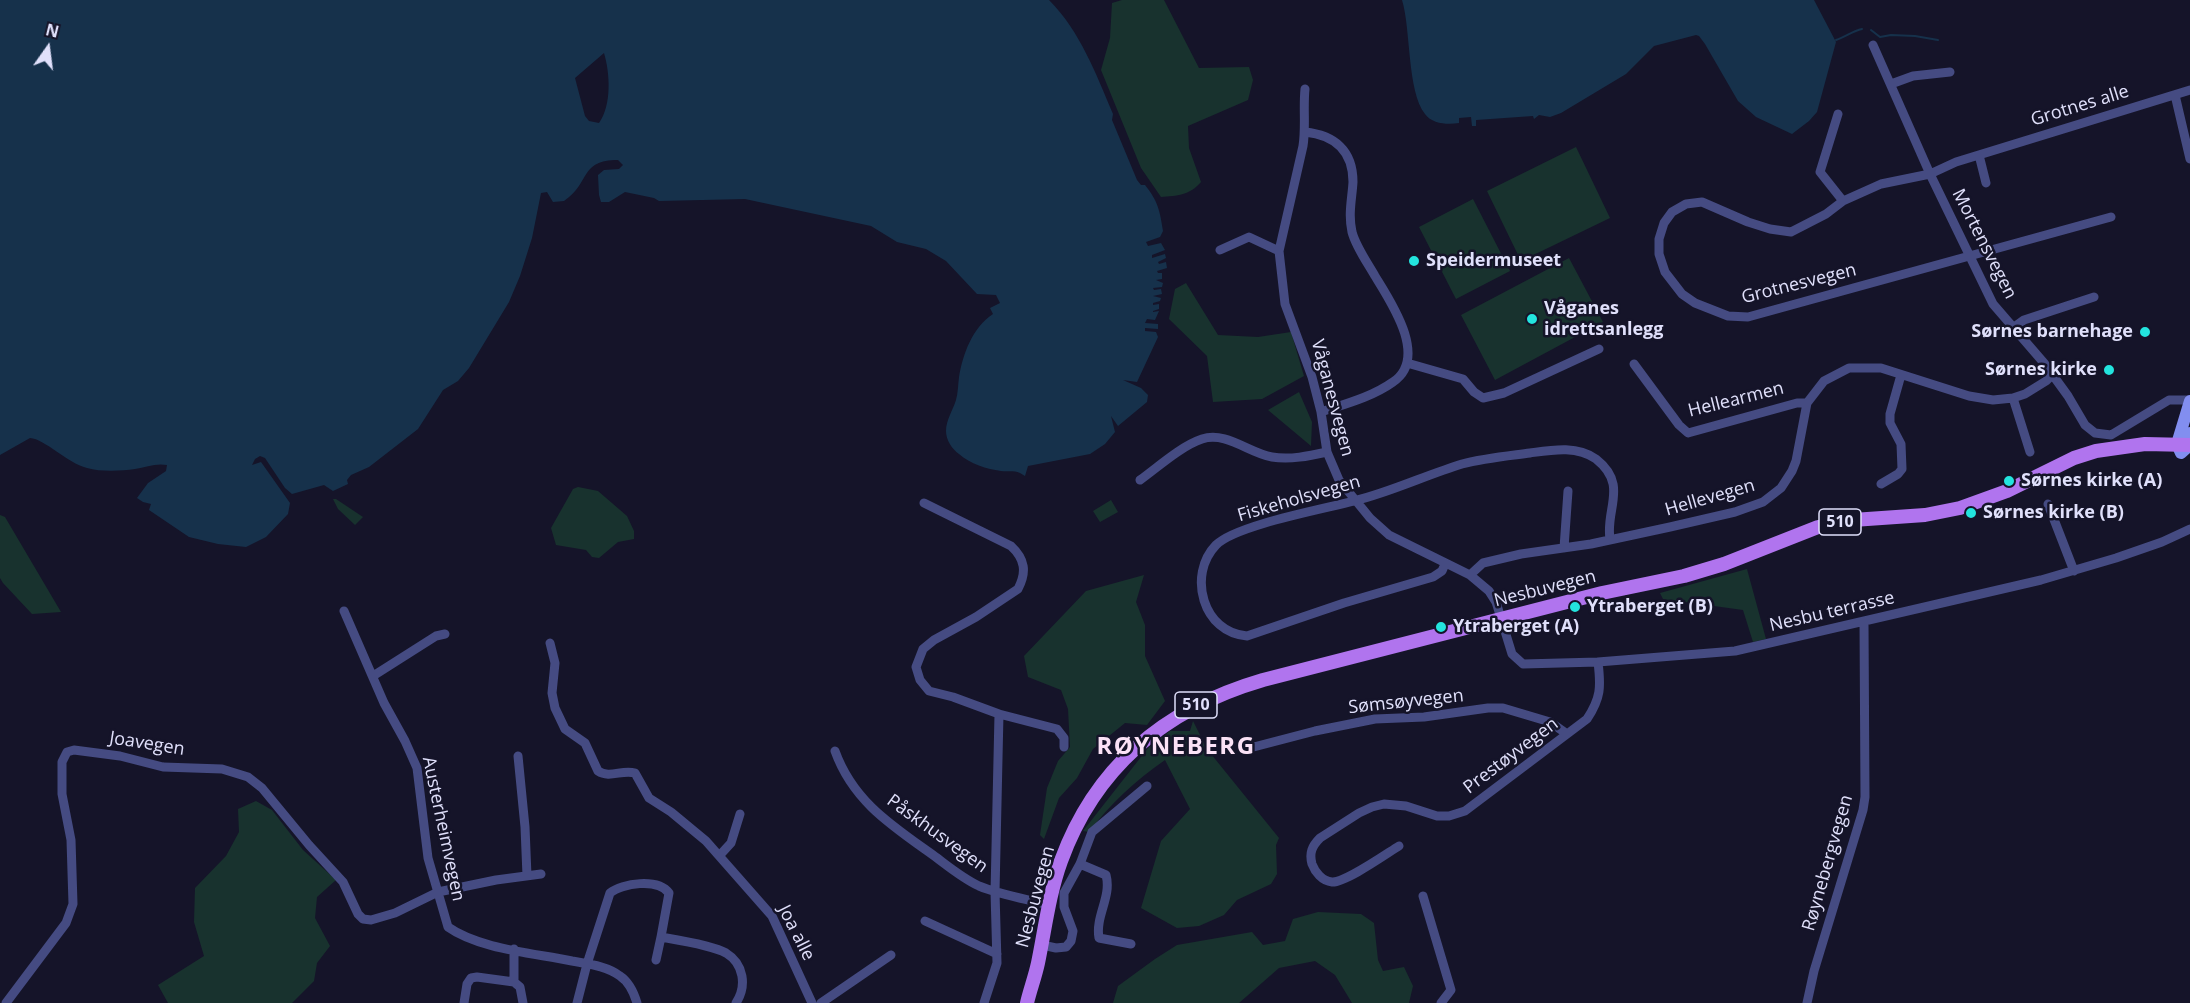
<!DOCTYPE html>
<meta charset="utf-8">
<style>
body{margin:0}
#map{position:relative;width:2190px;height:1003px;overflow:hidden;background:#151429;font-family:"Open Sans",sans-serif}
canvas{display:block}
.north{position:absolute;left:18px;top:18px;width:60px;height:60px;-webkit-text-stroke:4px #151429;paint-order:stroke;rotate:14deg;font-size:16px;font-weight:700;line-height:24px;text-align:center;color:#e0e0fb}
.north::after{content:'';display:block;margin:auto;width:21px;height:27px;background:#e0e0fb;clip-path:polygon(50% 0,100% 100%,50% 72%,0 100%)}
</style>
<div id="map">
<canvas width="2190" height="1003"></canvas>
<div class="north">N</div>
</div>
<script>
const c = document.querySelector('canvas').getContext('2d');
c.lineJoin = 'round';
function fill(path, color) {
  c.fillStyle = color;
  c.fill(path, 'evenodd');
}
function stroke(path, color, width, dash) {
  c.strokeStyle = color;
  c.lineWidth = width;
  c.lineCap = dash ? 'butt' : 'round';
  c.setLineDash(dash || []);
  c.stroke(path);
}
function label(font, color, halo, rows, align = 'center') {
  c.font = font + ' "Open Sans",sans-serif';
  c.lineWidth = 5;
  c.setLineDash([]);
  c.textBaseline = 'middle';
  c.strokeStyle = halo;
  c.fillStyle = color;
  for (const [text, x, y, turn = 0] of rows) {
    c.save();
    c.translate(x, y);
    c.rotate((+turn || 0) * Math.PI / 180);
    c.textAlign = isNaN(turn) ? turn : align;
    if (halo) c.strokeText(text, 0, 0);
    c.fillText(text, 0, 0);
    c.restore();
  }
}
const green = new Path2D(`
 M1122,0h42l35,68 50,-1 4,13 -5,20 -60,26 1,22 12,34c-11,13 -24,14 -40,15l-20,-29 -40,-98 9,-32 2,-35z
 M1576,147l34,71 -89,43 -34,-70z
 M1473,199l37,72 -54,28 -37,-72z
 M1569,258l34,64 -108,58 -34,-65z
 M1186,283l32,52 40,2 33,-5 13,44 -42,23 -49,3 -6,-46 -38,-37 6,-30z
 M1299,392l13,30 -1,24 -43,-36z
 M578,487l20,4 29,25 7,15v8l-16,3 -19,16 -7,-1 -6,-7 -30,-5 -5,-17 22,-39z
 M333,499h3l27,18 -8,8 -17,-16z
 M1111,500l7,12 -18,10 -7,-11z
 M0,515l5,2 56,95 -29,2 -29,-31 -3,-5z
 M1747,569l19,70 -13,3 -10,-32 -80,-11 -3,-6z
 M1144,575l-8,27 9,23v31l20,45 -18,24 -22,-2 -32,26 -16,29 -18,20 -15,41 -4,-4 7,-47 11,-27 12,-14 -2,-38 -7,-19 -33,-13 -4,-21 62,-65z
 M1193,721l14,28 72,89 -3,7 1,29 -6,10 -34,16 -13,15 -25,11 -22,2 -36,-20 20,-67 29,-32 -25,-49c-29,20 -55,44 -76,72l-6,-1 65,-83 22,-17h20z
 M256,801l16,9 31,40 33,30 -19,17 -2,21 15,28 -13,17 -3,18 -22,22h-124l-10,-18 46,-29 -10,-34 1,-34 31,-32 13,-24 -1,-23z
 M1318,912l43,2 13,9 4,37 5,11 21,-4 9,19 -4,17h-57l-17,-28 -20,-14 -36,7 -40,35h-126l5,-17 37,-27 22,-14 75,-13 11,13 22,-4 8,-22z`);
const water = new Path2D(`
 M0,0h1049c31,31 47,74 64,114l-1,6 25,60 4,5h4c13,16 15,26 18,46l-3,6 -14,5 2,4 13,-3 4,7 -13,5v3l13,-4 1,4 -8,4 1,2 7,-2 1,6 -10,3 1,2h4v6l-6,1 7,3 -1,4 -9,1 1,2 7,-1 1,5 -9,2 8,2 -1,3 -7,2v2l6,-1v5l-6,2v1l6,-1 -4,9 -8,-1 -2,4 13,1v5l-13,-1v3l11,1 2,5 -21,45 -14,-2 18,8 7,7 -1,7 -29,24 -7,-10 4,16 -10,12 -15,10 -62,12 -3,10 -5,-3 3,-8 -3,8c-7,-3 -12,-1 -19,-2 -14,-2 -31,-7 -42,-17 -7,-5 -13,-14 -13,-23 0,-11 7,-21 10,-31 2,-7 2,-15 3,-23 4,-23 13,-49 34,-63l-3,-6 10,-5 -4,-8 -19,-1 -31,-33 -20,-12 -29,-7 -26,-16 -126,-27 -86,2 -5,-3 -29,-6 -16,10h-8l-2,-7 -1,-20 6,-5 15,-1 4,-4 -5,-5c-39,0 -27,23 -54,41l-11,1 -6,-10 -6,1 -9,45 -12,38 -11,26 -40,66 -11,13 -15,9 -25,39 -49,38 -18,8 -4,5 1,4 -15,7 -9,-6 -32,9 -7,-6 -20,-30 -5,-2 -5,3 -3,6 9,-3 29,41 -2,11 -22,23 -20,10 -28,-3 -29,-7 -40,-27 2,-6 -8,-2 -6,-4 11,-15 18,-12 1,-6c-11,-2 -21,2 -32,4 -14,2 -34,3 -48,-1 -20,-5 -42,-29 -57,-30l-30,17zM604,53c6,20 8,52 -5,70l-10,-2 -4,-5 -10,-38z
 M1402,0h412l22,42 -19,70 -8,9 -17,13 -36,-17 -18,-16 -33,-57 -6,-8 -3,-1 -42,11 -28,28 -65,39 -11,4 -11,-2 -5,4 -1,-3 -57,4v6h-4l-1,-9 -12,1v5c-11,2 -27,1 -34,-9 -18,-23 -14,-85 -23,-114z`);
const stream = new Path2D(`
 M1871,30l9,7 11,-2 24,1 23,4
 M1836,40c10,-3 16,-9 26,-11`);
const street = new Path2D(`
 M1873,45l57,129 63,130 51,59 24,33 17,29 10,8 16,2 58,-35h21
 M1891,84l22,-8 37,-4
 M1305,89c-2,19 1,38 -2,57l-24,105 6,53 27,73 9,35 6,40 12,28 31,38 19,17 81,40 19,16 7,11 16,52 11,10 75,-2 137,-11 306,-71 75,-22 46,-16 28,-13
 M2175,95l15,64
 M1838,114l-18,58 23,29
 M1305,132c29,3 48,18 48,50 -1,17 -5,32 -1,50 4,15 15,30 23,44 16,26 54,82 18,106 -21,15 -48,22 -72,30
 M1979,155l7,28
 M2111,217l-363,100 -20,-1 -33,-13 -13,-9 -17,-22 -6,-18v-15l5,-16 8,-11 14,-8 16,-2 46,20 22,7 21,3 35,-18 17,-13 38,-17 49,-10 26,-12 234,-72
 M1220,250l29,-13 30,14
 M2013,328l11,-8 70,-23
 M1407,363l56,16 11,13 9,6 21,-5 95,-44
 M1634,364l45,61 9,8 109,-30h10
 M2013,398l17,54
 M1140,480c18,-13 41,-34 62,-41 24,-8 47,14 70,18 18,3 37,-1 55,-5
 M1881,484l17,-10 4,-5 -1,-25 -11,-21v-9l11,-39
 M924,503l87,43c14,13 16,26 7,43l-42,28 -42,23 -11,9 -7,18 4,13 9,11 24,6 46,17 -4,178 2,71 -13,40
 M2048,504l26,67
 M1564,548l4,-57
 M1445,564l-3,7 -9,6 -89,26 -97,33c-44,-3 -60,-61 -31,-91 20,-20 108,-36 138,-44 37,-9 72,-26 108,-37 22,-6 45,-8 68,-11 21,-3 47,-8 66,6 33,26 9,50 14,80
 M1470,575l13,-12 38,-9 70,-10 79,-17 65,-15 28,-10 18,-14 11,-17 4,-10 11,-58 17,-22 25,-13h32l88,28 24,4 20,-2 12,-4 21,-13 6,-6
 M344,611l40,92 21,38 12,27 11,90 20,69c31,22 86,26 124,34 16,3 35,5 48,15 9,6 14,17 17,27
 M550,643l5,20 -3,30 3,15 10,21 20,14 13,28c12,8 24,-2 37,2l14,25 22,14 35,29 66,75 40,87
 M373,676l63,-40 9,-2
 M999,714l58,15 7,9v9
 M1246,749l69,-18 60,-12 49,-2 64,-9h15l47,14 17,12
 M835,751c18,50 56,74 98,104 15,11 29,23 46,31 22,9 47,13 70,19
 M518,756l7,71 2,49
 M1399,846c-13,8 -54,37 -67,36 -10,-1 -17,-10 -20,-18 -3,-11 0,-18 8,-26l39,-25 13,-6 12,-3 22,2 31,10h12l16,-5 122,-92c14,-21 14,-32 11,-57
 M720,855l11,-12 9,-29
 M1080,864l26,11c6,22 -11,41 -7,63l32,6
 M1423,896l28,94 -10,13
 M925,921l72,33
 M1042,945l14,3 10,-1 5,-6 2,-10 -9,-24v-14l16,-29 12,-32 55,-46
 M514,949v33
 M656,960l5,-23
 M6,1003l60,-80 7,-19 -2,-64 -9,-46v-32l5,-10 7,-2 46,6 43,11 59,2 26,8 14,11 47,57 34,37 15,32 5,5 8,1 24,-7 43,-21 58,-12 45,-6
 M464,1003l3,-19 4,-6 6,-1 37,5 6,5 3,16
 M577,1003l10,-39 23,-71c12,-10 48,-15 59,0l-8,44c17,3 51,8 65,16 18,11 21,33 10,50
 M821,1003l70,-48
 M1807,1003l7,-32 49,-161 2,-13 -1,-175`);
const secondary = new Path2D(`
 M2190,401l-13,43 4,9 9,-8v-12`);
const primary = new Path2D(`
 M1027,1003c3,-13 8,-26 11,-40 7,-34 11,-69 23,-102 35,-96 106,-153 202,-181l339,-87 82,-17 40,-12 94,-37 35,-7 72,-5 35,-7 47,-17 67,-33 22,-7 49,-7 45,1`);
const markers = [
 [1414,261,6,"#23e4de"],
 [1532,319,6,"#23e4de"],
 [2145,332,6,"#23e4de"],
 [2109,370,6,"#23e4de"],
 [2009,481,6,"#23e4de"],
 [1971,513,6,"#23e4de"],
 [1575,607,6,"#23e4de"],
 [1441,627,6,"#23e4de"]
];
const shields = [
 [1840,522,42],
 [1196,705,42]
];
const shieldNames = [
 ["510",1840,522],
 ["510",1196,705]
];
const streetNames = [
 ["Grotnes alle",2080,106,-17],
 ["Mortensvegen",1984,244,63],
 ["Grotnesvegen",1799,284,-14],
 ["Våganesvegen",1332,398,75],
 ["Hellearmen",1736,400,-14],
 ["Hellevegen",1710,498,-16],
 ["Fiskeholsvegen",1299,499,-16],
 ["Nesbuvegen",1545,589,-14],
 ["Nesbu terrasse",1832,612,-13],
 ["Sømsøyvegen",1406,702,-6],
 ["Joavegen",147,744,9],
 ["Prestøyvegen",1511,756,-37],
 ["Austerheimvegen",443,829,78],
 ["Påskhusvegen",937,834,36],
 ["Røynebergvegen",1828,863,-74],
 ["Nesbuvegen",1036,897,-75],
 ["Joa alle",796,933,63]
];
const poiNames = [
 ["Speidermuseet",1426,261],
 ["Våganes",1544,309],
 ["idrettsanlegg",1544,330],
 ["Sørnes barnehage",2133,332,"right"],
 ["Sørnes kirke",2097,370,"right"],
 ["Sørnes kirke (A)",2021,481],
 ["Sørnes kirke (B)",1983,513],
 ["Ytraberget (B)",1587,607],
 ["Ytraberget (A)",1453,627]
];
const districtNames = [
 ["RØYNEBERG",1176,747]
];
fill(green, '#18322e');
fill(water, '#16314b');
stroke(stream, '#16314b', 2);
stroke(street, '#454b82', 9);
stroke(secondary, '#828ef0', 12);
stroke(primary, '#b074ee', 14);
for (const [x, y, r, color] of markers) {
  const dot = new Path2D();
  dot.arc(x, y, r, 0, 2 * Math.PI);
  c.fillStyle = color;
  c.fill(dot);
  stroke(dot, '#151429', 2);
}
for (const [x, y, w] of shields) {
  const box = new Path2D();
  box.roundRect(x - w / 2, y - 13, w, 26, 4.5);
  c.fillStyle = '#151429';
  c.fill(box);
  stroke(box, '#e0e0fb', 1.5);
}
label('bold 16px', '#e0e0fb', null, shieldNames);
label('18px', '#e0e0fb', '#151429', streetNames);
label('bold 18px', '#e0e0fb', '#151429', poiNames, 'left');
c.letterSpacing = '1.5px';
label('bold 24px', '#fbe2f6', '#151429', districtNames);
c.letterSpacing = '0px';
</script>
